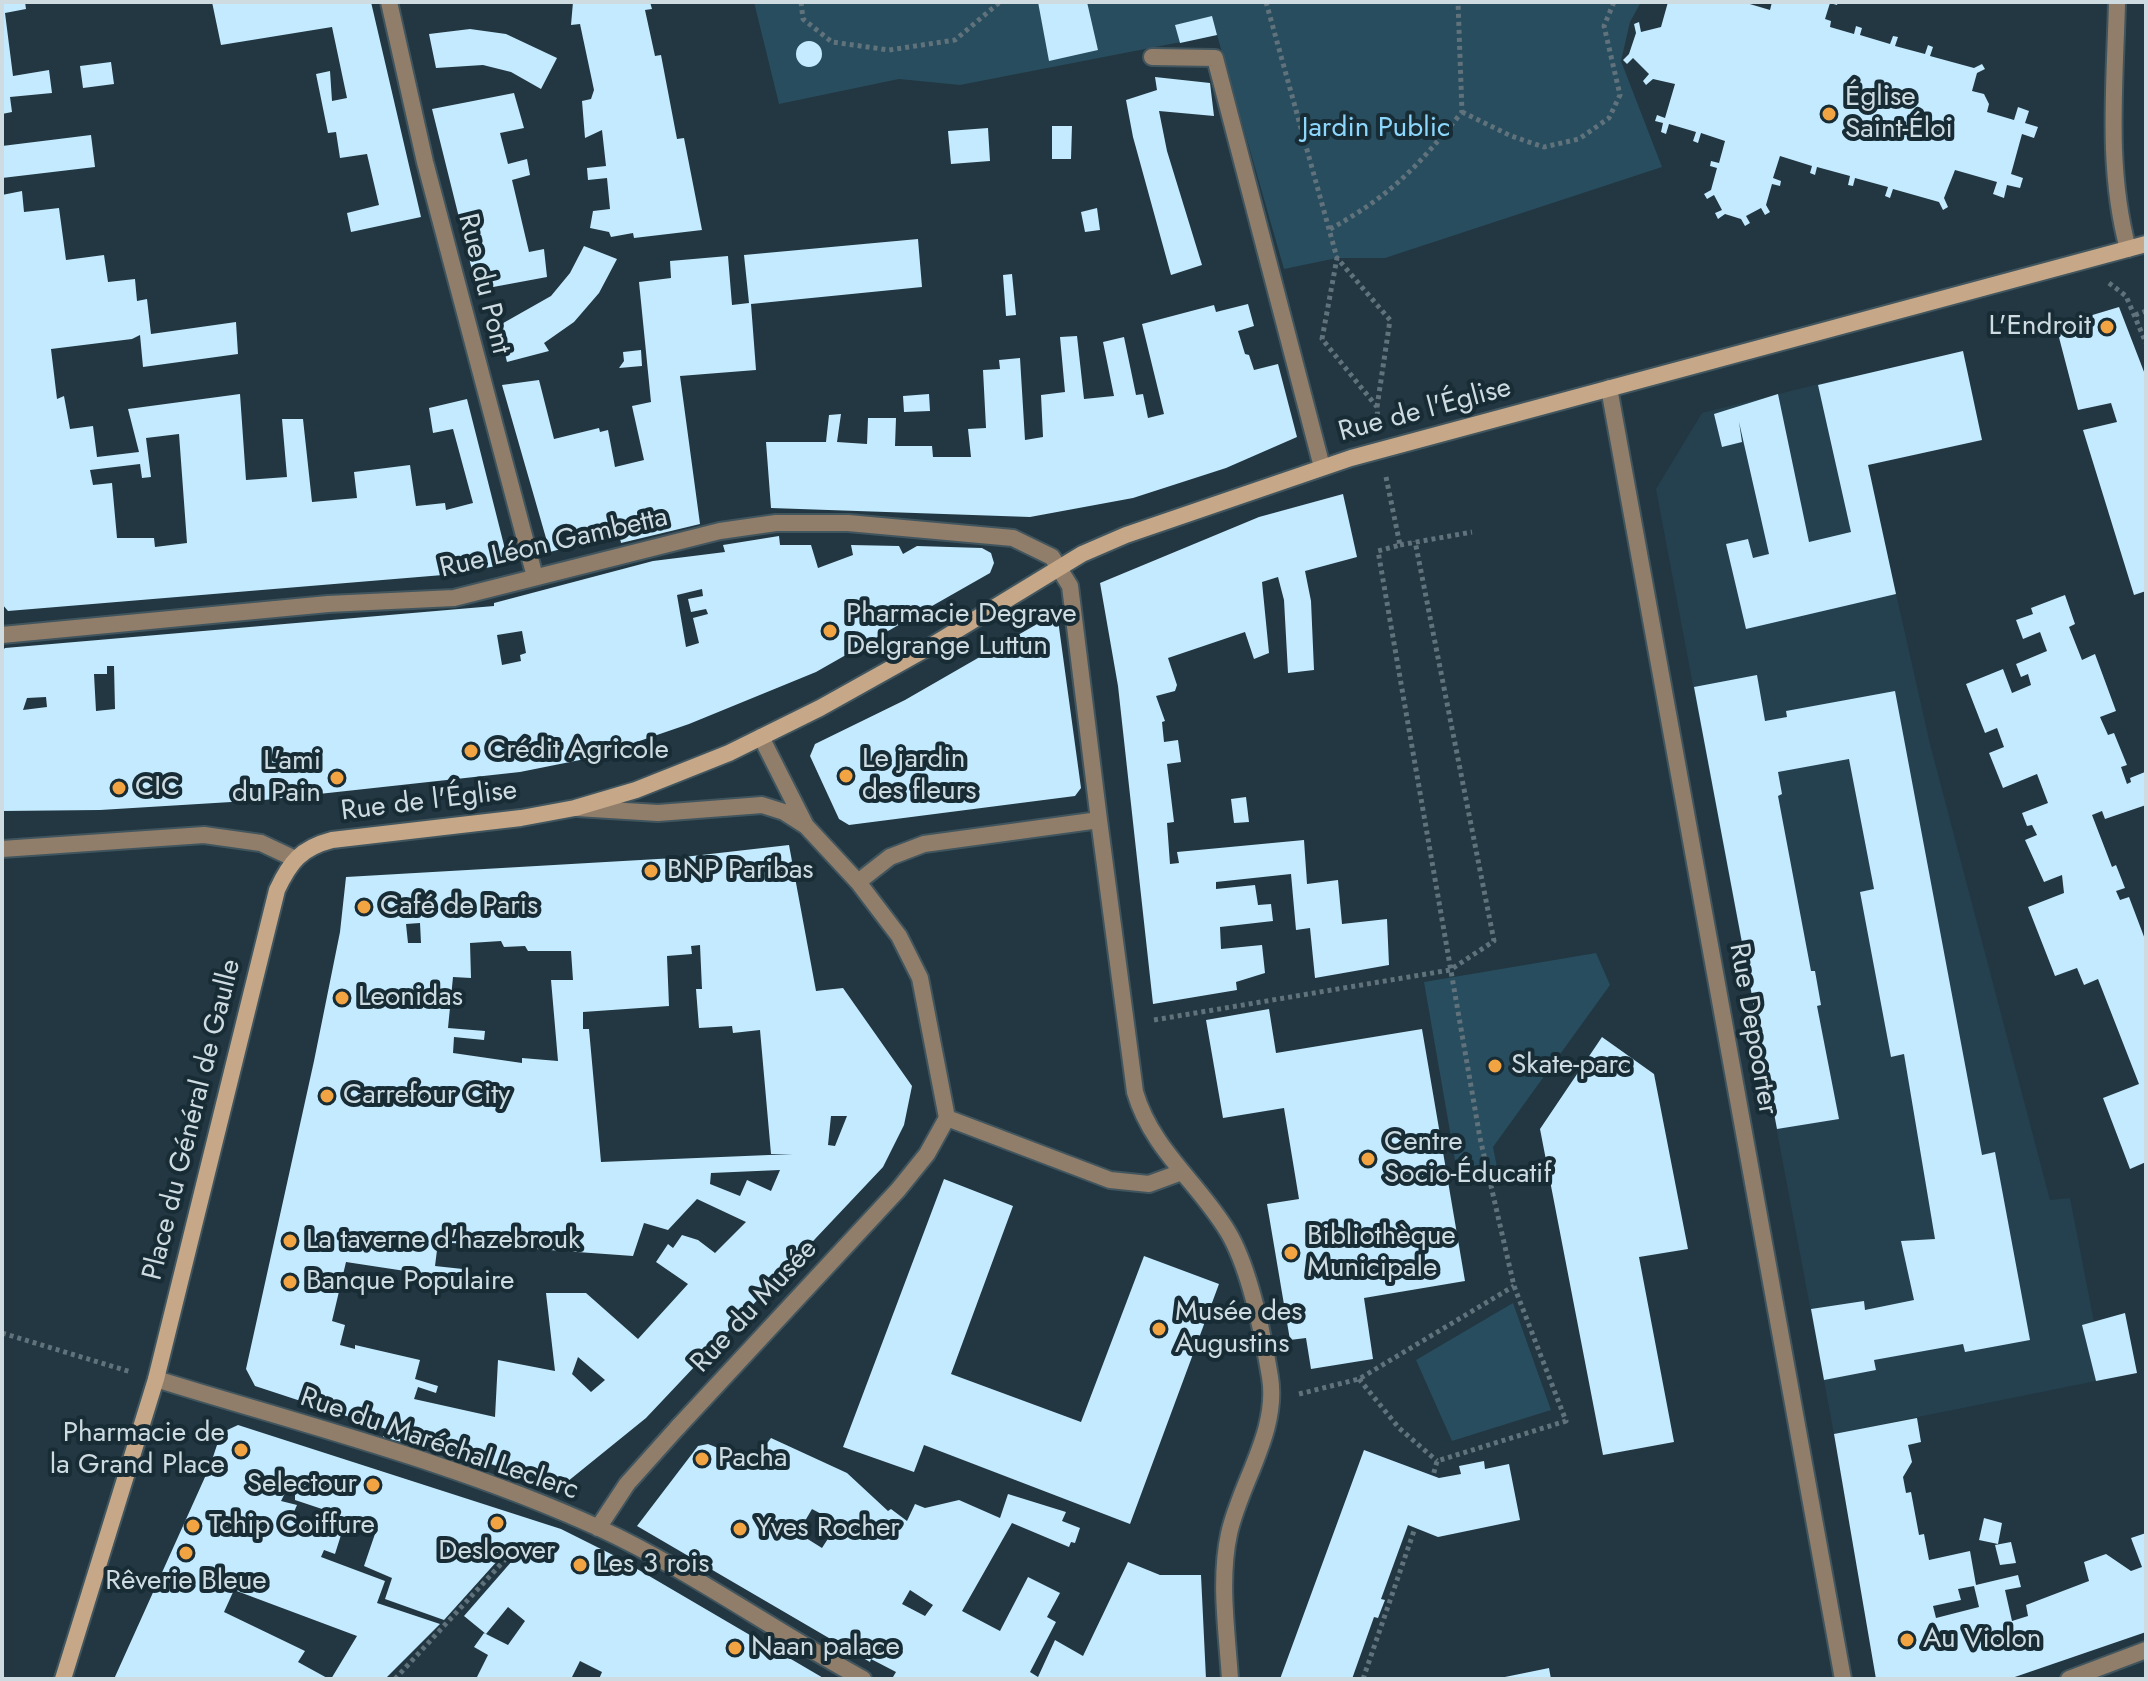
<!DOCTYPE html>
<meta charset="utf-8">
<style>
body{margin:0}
#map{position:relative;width:2148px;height:1681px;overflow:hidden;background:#223741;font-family:Jost,sans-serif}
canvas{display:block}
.frame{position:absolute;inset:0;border:4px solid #cedbe1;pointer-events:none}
</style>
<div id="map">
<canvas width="2148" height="1681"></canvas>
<div class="frame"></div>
</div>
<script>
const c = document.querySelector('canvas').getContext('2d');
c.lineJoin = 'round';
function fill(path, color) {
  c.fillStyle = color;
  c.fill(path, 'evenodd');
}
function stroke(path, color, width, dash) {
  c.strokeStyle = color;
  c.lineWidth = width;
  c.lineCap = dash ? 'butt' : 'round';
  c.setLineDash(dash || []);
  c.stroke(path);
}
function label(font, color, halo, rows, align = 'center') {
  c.font = font + ' Jost,sans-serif';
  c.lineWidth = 8;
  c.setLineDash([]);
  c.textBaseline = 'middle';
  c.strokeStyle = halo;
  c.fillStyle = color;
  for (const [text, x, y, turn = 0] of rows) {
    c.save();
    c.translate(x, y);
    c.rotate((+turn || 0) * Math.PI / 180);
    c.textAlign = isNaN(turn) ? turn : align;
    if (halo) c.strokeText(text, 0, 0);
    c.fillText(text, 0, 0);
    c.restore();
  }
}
const built = new Path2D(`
 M1847,377l83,367 120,456 20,-2 24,124 -12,3 14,56 -262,53 -178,-945 46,-76z`);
const green = new Path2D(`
 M754,2h887l-11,20 -9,39 41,106 -277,91h-48l-53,11 -67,-234 -257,50 -61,-6 -120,25z
 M1596,953l14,32 -117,162 7,35 -45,-22 -31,-178z
 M1513,1303l38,107 -99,31 -36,-81z`);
const building = new Path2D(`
 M2,2h23l1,7 -21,4 8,63 36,-6 3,23 -42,4 2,15 -10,2z
 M212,2h159l50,215 -70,15 -4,-19 32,-8 -12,-51 -27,4 -4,-26 -8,1 -12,-59 14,-3 2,30 15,-3 -15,-71 -111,18z
 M573,2h77l2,7 -7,1 10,46 6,-1 16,84 7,-1 18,92 -68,8 -1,-5 -22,4 -2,-5 -19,-4 3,-17 17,-2 -3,-31 -19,2 -1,-12 19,-2 -4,-36 -17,8 -3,-37 9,-2 3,-9 -14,-66 -9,1z
 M1038,2h49l11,48 -49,11z
 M1668,2h75l27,8 2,-8h66l-1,3 -7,-2 -5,16 6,2 -1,6 24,7 2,-8 6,2 -2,7 30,9 3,-8 5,1 -3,9 30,8 3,-9 5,2 -3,9 44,12 8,-4 3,5 -8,4 -5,18 12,3 5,10 -2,8 27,8 4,-13 11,4 -4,12 13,4 -4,11 -12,-4 -11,40 12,4 -3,10 -13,-3 -3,13 -11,-4 4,-12 -42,-12 -11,28 4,9 -5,3 -4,-8 -46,-13 -3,9 -5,-2 3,-9 -33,-9 -2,8 -5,-1 2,-9 -33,-9 -2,8 -5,-2 2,-7 -32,-10 -7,22 8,3 -1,5 -8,-2 -6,21 4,7 -5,3 -4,-7 -15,8 4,7 -5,3 -4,-7 -16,-5 -7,5 -3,-6 7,-3 -8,-15 -7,4 -3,-5 7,-4 6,-22 -7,-2 1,-5 8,2 6,-22 -24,-8 -3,10 -5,-2 3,-9 -27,-8 -3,10 -5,-2 2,-9 -8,-2 2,-6 8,3 10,-34 -22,-5 -7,6 -3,-4 6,-7 -16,-16 -6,6 -4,-4 6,-6 7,-21 -2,-9 5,-2 2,10 20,-5z
 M1212,16l5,19 -37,8 -5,-18z
 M470,29l36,5 51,24 -16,31 -30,-17 -28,-7 -47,3 -7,-34z
 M796 54a13 13 0 1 1 26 0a13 13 0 1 1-26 0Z
 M111,62l3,22 -31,4 -3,-22z
 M1155,77l55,6 4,33 -55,-5 8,40 35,114 -31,10 -38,-138 -7,-37 31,-10z
 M514,93l10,35 -24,5 8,31 19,-5 3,16 -18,5 17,72 15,-3 3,28 -70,13 -45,-181z
 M1052,126h20l-1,33h-19z
 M988,128l2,33 -39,3 -3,-33z
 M91,135l4,32 -93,11v-32z
 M22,191l2,21 35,-4 7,52 38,-5 4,27 27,-3 2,22 10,-2 4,35 85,-12 2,32 -95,13 -3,-32 -8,4 -81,10 6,50 7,-3 6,33 23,-3 4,31 42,-5 -11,-43 112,-15 6,86 41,-3 -5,-58h21l9,83 45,-4 -3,-26 56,-7 6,41 29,-3 1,7 27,-7 -20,-74 -20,4 -4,-25 38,-9 40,158 -6,8 -46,9 -447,37 -6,-7v-409zM179,434l8,109 -32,4 -1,-9h-37l-5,-55 -19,2 -3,-15 50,-6 2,14 9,-1 -5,-39z
 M1097,208l3,22 -15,2 -4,-20z
 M918,239l4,48 -171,17 5,66 -76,6 20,148 -79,19 -2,-10 -69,19 -48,-167 37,-5 15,59 45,-11 1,4 8,-2 7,37 29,-7 -12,-54 19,-4 -12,-120 32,-4 -1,-17 58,-5 4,49 17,-2 -5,-48z
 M584,246l33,13 -18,34 -25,29 -30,21 5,8 -42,11 -9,-36 53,-30 19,-23z
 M1012,274l4,41 -10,1 -3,-41z
 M1248,304l6,22 -16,5 7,23 4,1 5,15 24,-6 19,73 -71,31 -93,30 -103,19 -259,-9 -5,-66h60l3,-27 12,-1 -4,28 30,2 1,-26h28l-1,28h37l1,11h38l-3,-28 18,-1 -3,-58 17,-1 -1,-9 21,-2 5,82 18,-3 -2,-42 24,-3 -5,-55 17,-1 7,63 30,-3 -11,-54 21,-5 12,58 7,-1 5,24 16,-4 -22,-90 72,-19 2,7z
 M2119,307l27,70v214l-12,4 -51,-165 34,-8 -6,-19 -33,7 -22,-84z
 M641,350l1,16 -23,2 5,-7 -1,-9z
 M1963,351l19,89 -114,25 28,129 -150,35 -20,-85 22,-5 5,19 16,-4 -30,-132 3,20 -20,5 -8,-33 64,-20 31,148 42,-10 -33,-147z
 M929,394l1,17 -26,1 -1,-16z
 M1343,494l14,63 -52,14 6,30 3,69 -26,3 -4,-73 -6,-23 -16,5 7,71 -15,6 -9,-27 -77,26 9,27 -2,6 -19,5 9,25 -3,1 2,20 14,-2 3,22 -14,2 7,58 -7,1 3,41 9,-1 -2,-11 127,-12 3,44 31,-4 4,44 45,-5 2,46 -74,13 -5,-50 -14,2 -5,-56 -75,8v7l39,-4 3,20 13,-1 2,17 -53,6 1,22 41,-4 3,28 -29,9 1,8 -84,14 -35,-318 -18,-103 159,-66z
 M779,536l1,9h31l7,23 35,-13 -2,-10 48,1 4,8 14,-8 65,2 9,5 3,10 -4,10 -174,99 -127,52 -99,34 -70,14 -256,28 -164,10 -98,1v-160l3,-3 489,-42v-3l159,-42 72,-9 -2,-7zM702,589l1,7 -15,3 3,13 15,-3 2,5 -15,4 6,25 -13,4 -9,-52zM522,631l4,22 -6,2 1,6 -19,4 -5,-30zM107,666h7l1,43 -19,2 -2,-37h13zM46,697l1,10 -24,3 4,-12z
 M2065,595l10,29 -6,3 13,33 13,-6 21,57 -16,6 8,18 6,-2 13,32 -6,2 6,17 4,-2 -1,-4 15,-6 1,4v29l-41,14 -3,-8 -10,4 20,52 4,-2 9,23 -9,3 4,9 9,-3 17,45v220l-16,7 -27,-71 36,-14 -41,-105 -14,6 -7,-17 -22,8 -27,-69 36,-14 -2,-18 -18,7 -19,-42 12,-5 -5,-10 -5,1 -5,-13 26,-10 -11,-29 -34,14 -14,-35 15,-6 -7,-19 -12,5 -19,-49 37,-15 9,24 19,-8 -3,-11 -7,3 -5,-13 31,-13 -7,-19 -17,7 -7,-19 17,-6 -2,-6z
 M1051,616l7,4 23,168 -6,8 -226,29 -10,-6 -29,-63 5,-12 90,-44z
 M1757,675l8,46 22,-4 -1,-6 109,-20 87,464 13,-3 35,188 -65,12 -2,-8 -89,16 2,10 -52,10 -13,-71 53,-8 1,9 49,-10 -13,-59 34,-2 -31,-185 -13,3 -31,-165 14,-3 -25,-130 -71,13 4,22 -4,2 33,175h4l6,34 -4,1 22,113 -62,10 -83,-442z
 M1246,797l3,25 -15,1 -3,-24z
 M789,845l27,146 27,-3 69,98 -8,39 -21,42 -237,251 -84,68 -94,-29v3l-85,-23 3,-8 -131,-43 -9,-17 68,-308 26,-129 6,-55 329,-19zM420,923l1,20h-13l-2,-19zM501,941l3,6 21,-1 3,5h43l2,29h-22l7,81 -36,-3v5l-69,-10 1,-16 30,3 1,-9 -37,-3 5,-51 18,1 -1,-35zM700,945l2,44h-6l3,39 33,-2 1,7 27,-3 11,124h22l-192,8 -12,-133h-6v-17l86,-6 -2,-50 25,-2 -1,-8zM831,1116h16l-12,30 -7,-1zM780,1170l-9,21 -24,-11 -7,16 -30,-12 1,-11zM697,1199l49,23 -31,31 -17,-13 -16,-5 -9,13 -5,-4 -12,18 32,22 -50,55 -52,-46h-40l9,78 -57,-11 -3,57 -81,-18 4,-12 18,6 2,-7 -23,-7 5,-19 -65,-15v4l-15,-4 5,-20 -13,-4 14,-59 125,19 1,-11 -37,-4 3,-24 195,14 11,-33 24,7zM578,1357l27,23 -14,12 -19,-18z
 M1269,1009l7,44 146,-24 43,252 -101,17 9,61 -62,10 -5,-31 -16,2 -23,-136 32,-5 -15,-91 -61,10 -17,-98z
 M1602,1037l52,37 34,175 -49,8 35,185 -71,13 -63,-326z
 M944,1179l69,27 -62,168 130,48 63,-166 75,28 -89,240 -206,-79 -10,27 -71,-25z
 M2125,1313l12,60 -41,8 -14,-56z
 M1917,1418l4,24 -13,3 4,17 -9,15 3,16 5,-1 8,43 5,-1 5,26 41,-9 6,34 42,-10 3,12 -16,3 7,31 16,-5 -2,-11 63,-24 -5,-19 22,-8 25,17 11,-4 -11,-29 15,-5v99l-137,47h-133l-42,-245zM1974,1586l5,21 -43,11 -3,-12 28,-6 -3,-11z
 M238,1425l323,104 54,27 210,123h-226l3,-7 -22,-11 -9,18h-95l12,-24 -14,-8 10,-14 24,12 17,-24 -17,-14 -22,27 -22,-18 55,-63 -11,-4 -64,71 -59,-21 7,-21 -28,-12 13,-38 -31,-9 -11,35 -11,-4 -3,7 64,24 -8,22 63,21 -55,55h-54l26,-43 -123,-46 -10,22 81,39 -7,11 31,17h-215l96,-213 11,-33zM277,1478l18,6v16l36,12 -6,20 -34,-13 6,-14 -16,-4 5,-10 -12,-4z
 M771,1438l76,35 41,38 3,-2 16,12 8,-17 10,4 34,-8 41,18 8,-24 58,18 -4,9 18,7 -5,15 -4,-1 -2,5 -57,-24 -50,88 38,20 28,-54 32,16 -13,24 9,5 -26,50 8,5 17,-37 28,16 45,-94 32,13h41l5,104h-309l-4,-2 3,-5 -25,-13 -1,3 -233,-136 61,-80 10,-2 45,18zM812,1509l26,14 -16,25 -24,-15zM910,1590l23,15 -8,11 -23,-12z
 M1364,1450l75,28 22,-4 -2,-8 25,-5 1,8 24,-5 11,56 -82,17 -30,-12 -27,74 4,1 -7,18 -4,-1 -22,62h-72z
 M1984,1518l18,5 -4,21 -19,-4z
 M2011,1542l5,21 -16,2 -5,-20z
 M1549,1668l2,11h-51v-1z`);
const path = new Path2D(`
 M801,2l2,17 29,23 57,8 66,-10 45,-38
 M1266,2l71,256
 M1462,112l49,24 33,11 35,-8 30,-21 11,-23 -16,-69 10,-24
 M1330,229c62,-34 88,-63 132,-117l-4,-110
 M2109,283l17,13 20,47
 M2135,315l11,-4
 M1377,407l13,-87 -53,-62 -15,81 55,68 1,16
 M1386,477l14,68 -22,6 102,587 34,148 52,135 -129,40 -4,15
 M1400,545l72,-13
 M1154,1020l296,-50 44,-29 -79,-400
 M2,1333l129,39
 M1359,1379l40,49 38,33
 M1299,1394l60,-15 155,-93
 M395,1679l118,-128
 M1363,1679l52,-151`);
const service = new Path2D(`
 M2117,2c-2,83 -11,166 11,247`);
const pedestrian = new Path2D(`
 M156,1379c148,46 301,84 443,149 91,42 175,103 264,151
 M598,1528l29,-44 51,-57`);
const minor = new Path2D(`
 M389,2l36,160 110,415
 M1152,57l63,1 107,409
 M1609,388l234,1291
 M2,635l326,-31 126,-6 266,-67 56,-8h72l165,15 39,19 18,29 29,234
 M761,737l45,89 52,56
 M577,808l81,5 104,-8 22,7 22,14
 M2,849l202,-14 57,8 32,15
 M1179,1173l-30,11 -39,-4 -163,-62 -27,-140 -21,-42 -41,-54 32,-25 34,-13 175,-24 36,272c17,58 63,90 93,140 22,37 35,103 42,145 9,54 -30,106 -41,157 -10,46 -2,98 1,145
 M678,1427l220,-237 29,-36 20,-36
 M2069,1679l77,-29`);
const secondary = new Path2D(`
 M63,1679l93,-300 121,-489c13,-28 24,-42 55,-50l189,-22 54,-10 61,-18 93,-37 91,-45 111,-62 151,-92 44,-19 225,-77 795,-214`);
const markers = [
 [1829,114,8,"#f3a442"],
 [2107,327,8,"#f3a442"],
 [830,631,8,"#f3a442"],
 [471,751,8,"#f3a442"],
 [846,776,8,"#f3a442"],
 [337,778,8,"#f3a442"],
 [119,788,8,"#f3a442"],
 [651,871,8,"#f3a442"],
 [364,907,8,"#f3a442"],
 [342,998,8,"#f3a442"],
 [1495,1066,8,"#f3a442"],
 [327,1096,8,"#f3a442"],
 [1368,1159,8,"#f3a442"],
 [290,1241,8,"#f3a442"],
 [1291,1253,8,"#f3a442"],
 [290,1282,8,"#f3a442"],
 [1159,1329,8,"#f3a442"],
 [241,1450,8,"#f3a442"],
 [702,1459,8,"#f3a442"],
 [373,1485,8,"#f3a442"],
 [497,1523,8,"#f3a442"],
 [193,1526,8,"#f3a442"],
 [740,1529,8,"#f3a442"],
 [186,1553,8,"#f3a442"],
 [580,1565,8,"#f3a442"],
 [1907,1640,8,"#f3a442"],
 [735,1648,8,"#f3a442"]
];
const poiNames = [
 ["Église",1845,98],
 ["Saint-Éloi",1845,130],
 ["L'Endroit",2091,327,"right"],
 ["Pharmacie Degrave",846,615],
 ["Delgrange Luttun",846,647],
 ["Crédit Agricole",487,751],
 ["Le jardin",862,760],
 ["des fleurs",862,792],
 ["L'ami",321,762,"right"],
 ["du Pain",321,794,"right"],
 ["CIC",135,788],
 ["BNP Paribas",667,871],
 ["Café de Paris",380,907],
 ["Leonidas",358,998],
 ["Skate-parc",1511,1066],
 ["Carrefour City",343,1096],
 ["Centre",1384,1143],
 ["Socio-Éducatif",1384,1175],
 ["Bibliothèque",1307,1237],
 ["Municipale",1307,1269],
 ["La taverne d'hazebrouk",306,1241],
 ["Banque Populaire",306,1282],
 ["Musée des",1175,1313],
 ["Augustins",1175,1345],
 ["Pharmacie de",225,1434,"right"],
 ["la Grand Place",225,1466,"right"],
 ["Pacha",718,1459],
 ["Selectour",357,1485,"right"],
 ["Tchip Coiffure",209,1526],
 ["Yves Rocher",756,1529],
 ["Desloover",497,1552,"center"],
 ["Les 3 rois",596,1565],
 ["Rêverie Bleue",186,1582,"center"],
 ["Au Violon",1923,1640],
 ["Naan palace",751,1648]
];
const parkNames = [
 ["Jardin Public",1376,129]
];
const streetNames = [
 ["Rue du Pont",483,284,76],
 ["Rue de l'Église",1425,411,-15],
 ["Rue Léon Gambetta",554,544,-13],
 ["Rue de l'Église",429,802,-7],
 ["Rue Depoorter",1752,1029,80],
 ["Place du Général de Gaulle",193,1120,-76],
 ["Rue du Musée",755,1307,-47],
 ["Rue du Maréchal Leclerc",439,1445,19]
];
fill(built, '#25414f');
fill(green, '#284d5e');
fill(building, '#c3eafe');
stroke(service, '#41555e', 20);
stroke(pedestrian, '#41555e', 20);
stroke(minor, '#41555e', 20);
stroke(secondary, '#41555e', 20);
stroke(path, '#60727b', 5, [4, 4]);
stroke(service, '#917e6a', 16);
stroke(pedestrian, '#917e6a', 16);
stroke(minor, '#917e6a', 16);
stroke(secondary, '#c6a888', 16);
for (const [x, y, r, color] of markers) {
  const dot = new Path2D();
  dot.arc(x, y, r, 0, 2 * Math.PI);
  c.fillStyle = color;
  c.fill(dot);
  stroke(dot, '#182c36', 3);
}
label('28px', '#cedbe1', '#182c36', poiNames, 'left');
label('28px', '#8dd7fc', '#182c36', parkNames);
label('28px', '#cedbe1', '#182c36', streetNames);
</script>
